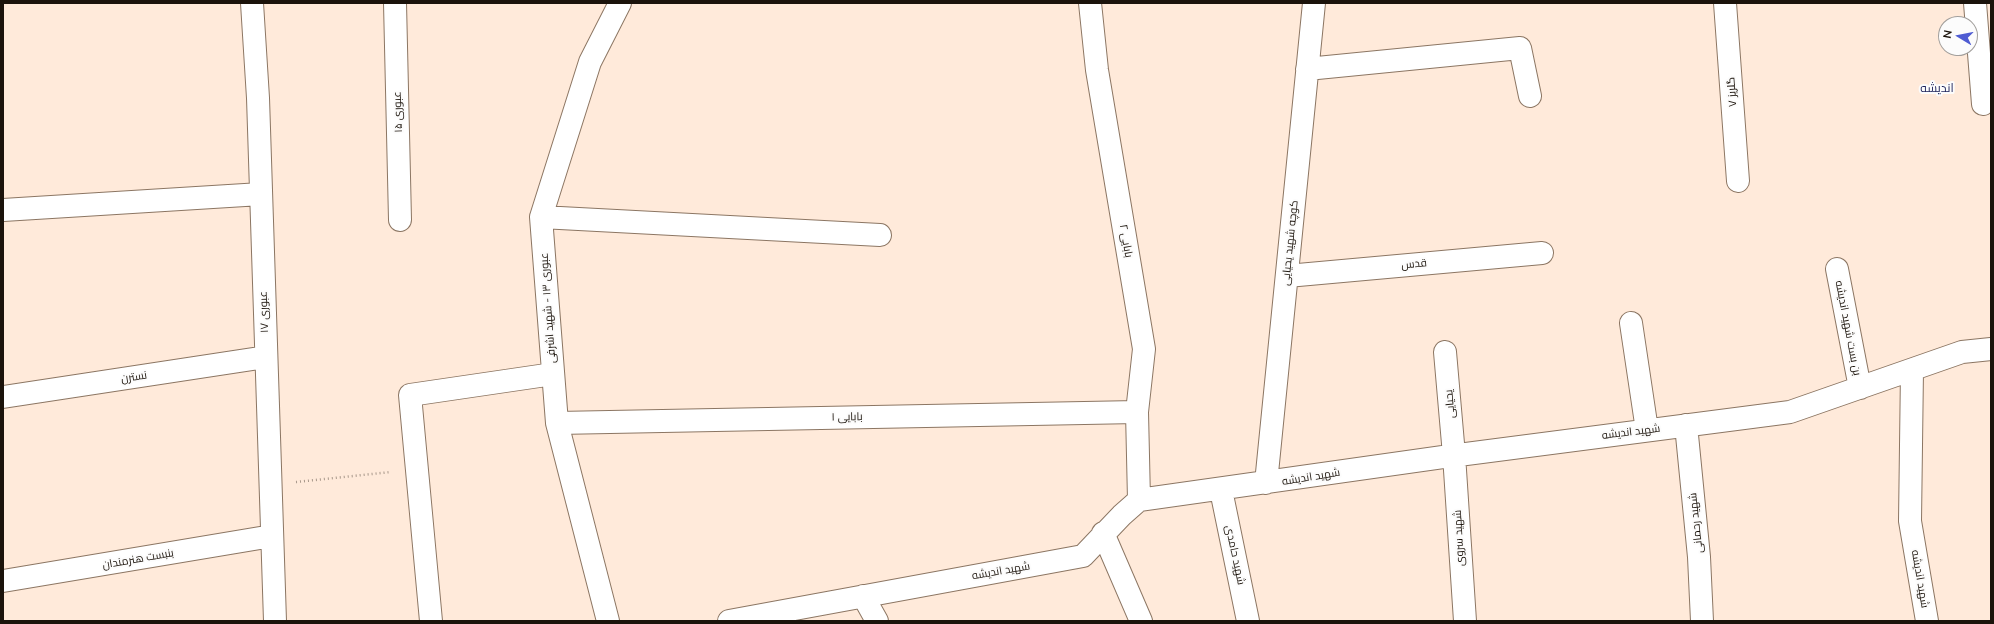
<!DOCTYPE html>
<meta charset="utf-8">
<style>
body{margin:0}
#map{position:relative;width:1994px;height:624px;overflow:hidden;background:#ffeada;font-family:Mulish,sans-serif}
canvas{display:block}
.frame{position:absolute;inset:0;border:4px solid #1b130b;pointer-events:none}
.north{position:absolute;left:1938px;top:16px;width:40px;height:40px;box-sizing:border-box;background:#fcfcfc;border:1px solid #a29f9c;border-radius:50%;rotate:280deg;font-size:11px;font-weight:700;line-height:16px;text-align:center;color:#1b130b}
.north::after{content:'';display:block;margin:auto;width:14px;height:18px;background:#4f5cd2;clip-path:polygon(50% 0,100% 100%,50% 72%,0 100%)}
</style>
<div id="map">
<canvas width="1994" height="624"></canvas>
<div class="frame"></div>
<div class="north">N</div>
</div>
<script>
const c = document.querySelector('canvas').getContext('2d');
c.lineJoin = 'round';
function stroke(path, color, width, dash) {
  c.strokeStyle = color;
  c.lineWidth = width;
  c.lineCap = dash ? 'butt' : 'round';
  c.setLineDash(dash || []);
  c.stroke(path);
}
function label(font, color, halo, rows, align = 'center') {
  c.font = font + ' Mulish,Cairo,sans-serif';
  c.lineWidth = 4;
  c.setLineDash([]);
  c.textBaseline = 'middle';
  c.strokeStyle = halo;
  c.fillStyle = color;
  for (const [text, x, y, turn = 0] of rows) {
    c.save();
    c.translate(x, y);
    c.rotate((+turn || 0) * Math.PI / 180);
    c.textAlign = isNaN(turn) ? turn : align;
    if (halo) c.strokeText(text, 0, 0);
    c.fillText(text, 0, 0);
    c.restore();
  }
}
const path = new Path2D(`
 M296,482l95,-10`);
const minor = new Path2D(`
 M252,3l6,95 17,523
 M395,3l5,217
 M1090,3l7,67 47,279 -7,63 2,88
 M1725,3l13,178
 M1975,3l8,101
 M1307,69l213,-21 10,48
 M3,210l258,-16
 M541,217l339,18
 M1837,269l23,119
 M1287,276l255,-23
 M1631,323l16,107
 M1445,352l9,103 11,166
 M1912,370l-2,151 17,100
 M3,397l263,-40
 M557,423l580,-11
 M1686,425l13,132 3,64
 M1266,483l48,-480
 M1221,490l27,131
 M1103,533l38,88
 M3,581l269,-45
 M863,596l14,25
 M431,621l-21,-226 143,-21
 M608,621l-51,-198 -16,-206 49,-155 30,-59
 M729,621l354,-65 39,-41 17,-15 304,-43 347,-45 172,-60 29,-3`);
const streetNames = [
 ["گلریز ۷",1732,92,-94],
 ["عبوری ۱۵",398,112,-92],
 ["بابایی ۲",1126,241,80],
 ["کوچه شهید یحیایی",1290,243,-84],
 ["قدس",1414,264,-5],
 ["عبوری ۱۳ - شهید اشرفی",548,308,-94],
 ["عبوری ۱۷",264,312,-92],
 ["بن بست شهید اندیشه",1848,328,79],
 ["نسترن",134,377,-9],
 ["یحیایی",1450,404,-95],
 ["بابایی ۱",847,417,-1],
 ["شهید اندیشه",1631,432,-7],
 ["شهید اندیشه",1311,477,-9],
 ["شهید رحمانی",1696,523,-96],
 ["شهید سروی",1459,538,-93],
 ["شهید حامدی",1235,555,78],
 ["بنبست هنرمندان",138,559,-10],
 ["شهید اندیشه",1001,571,-10],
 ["شهید اندیشه",1920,579,80]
];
const neighbourhoodNames = [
 ["اندیشه",1937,88]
];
stroke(minor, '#8c7663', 24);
stroke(path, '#a7978a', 2.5, [1, 3]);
stroke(minor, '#fff', 22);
label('11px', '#1b130b', '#fcfcfc', streetNames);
label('12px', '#1c2159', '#fcfcfc', neighbourhoodNames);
</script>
